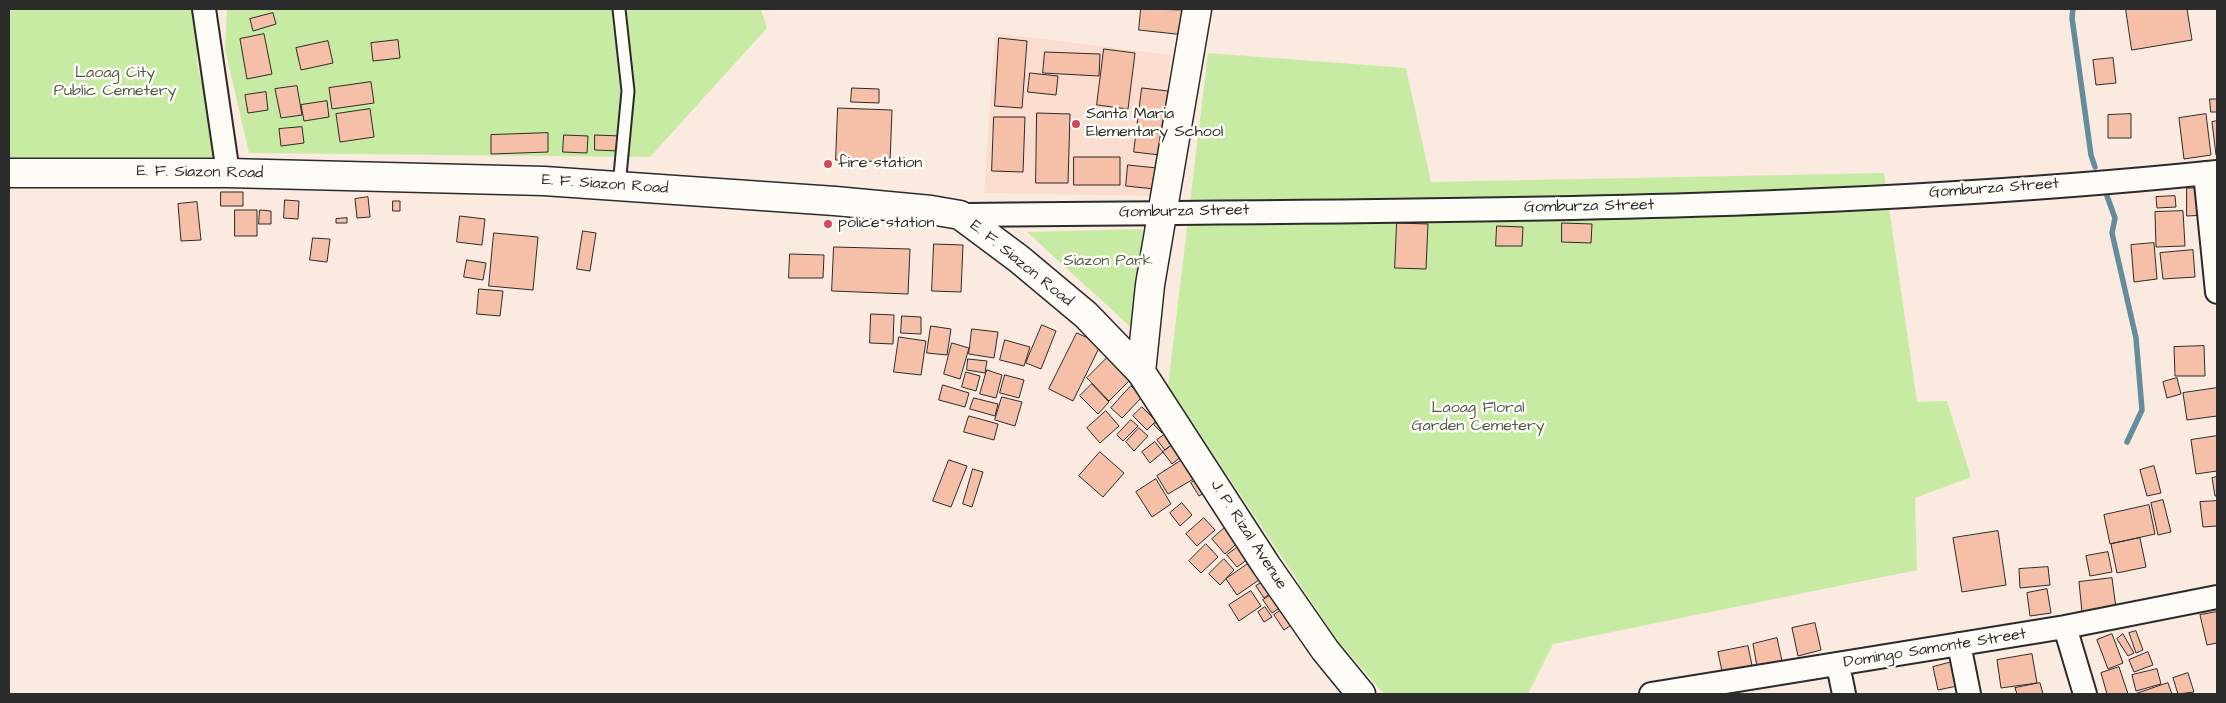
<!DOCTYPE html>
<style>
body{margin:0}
#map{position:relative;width:2226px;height:703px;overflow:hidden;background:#fbeadf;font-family:"Architects Daughter",sans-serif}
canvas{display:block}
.frame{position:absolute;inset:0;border:10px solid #2b2b2b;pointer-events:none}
</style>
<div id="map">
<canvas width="2226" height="703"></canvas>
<div class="frame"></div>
</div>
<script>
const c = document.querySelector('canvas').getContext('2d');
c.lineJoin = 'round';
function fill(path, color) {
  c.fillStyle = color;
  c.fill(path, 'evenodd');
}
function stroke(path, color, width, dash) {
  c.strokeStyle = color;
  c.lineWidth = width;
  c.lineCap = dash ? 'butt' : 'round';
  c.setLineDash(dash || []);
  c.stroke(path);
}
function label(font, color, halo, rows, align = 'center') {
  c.font = font + ' "Architects Daughter",sans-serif';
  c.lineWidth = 5;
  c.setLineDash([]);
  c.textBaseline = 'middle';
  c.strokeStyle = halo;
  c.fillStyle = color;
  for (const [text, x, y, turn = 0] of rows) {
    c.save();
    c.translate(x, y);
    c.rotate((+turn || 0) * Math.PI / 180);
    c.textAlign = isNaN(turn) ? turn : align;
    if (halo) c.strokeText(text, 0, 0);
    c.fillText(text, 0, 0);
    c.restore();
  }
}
const built = new Path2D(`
 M995,33l176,22 -15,141 -172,-3z`);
const green = new Path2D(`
 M9,9h189l-1,54 23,94 -211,2z
 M227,9h534l6,19 -117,129 -401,-4 -24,-104z
 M1208,53l198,15 25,114 453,-9 33,229 30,-1 24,76 -56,21 2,72 -364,74 -25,50h-144l-49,-57 -167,-251z
 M1143,229l-6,104 -110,-101z`);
const stream = new Path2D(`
 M2073,9l-1,9 19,137 4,12
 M2107,196l8,22 -3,15 24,105 6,72 -15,32`);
const building = new Path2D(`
 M1141,9l46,1 -2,25 -46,-5z
 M2126,9h61l5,31 -60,10z
 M273,13l3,11 -23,7 -3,-12z
 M264,34l8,40 -25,5 -7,-40z
 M999,38l28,3 -5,67 -27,-2z
 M398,40l2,18 -27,3 -2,-18z
 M328,41l5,22 -32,7 -5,-22z
 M1104,49l31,4 -7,56 -31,-4z
 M1045,52l55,2 -1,22 -56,-3z
 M2113,58l3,25 -20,2 -3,-25z
 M1030,73l28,3 -2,19 -28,-3z
 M371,82l3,21 -42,6 -3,-21z
 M297,86l5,29 -21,3 -6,-29z
 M852,88l27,1v14l-28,-1z
 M1142,88l26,3 -8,64 -26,-3z
 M266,92l2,18 -20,3 -3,-18z
 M2210,99h7v13h-6z
 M327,101l2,16 -25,4 -3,-16z
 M838,108l54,2 -2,52 -54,-2z
 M370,109l4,28 -34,5 -4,-28z
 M1037,113l33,1 -2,69h-32z
 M2131,114v24h-23v-23z
 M2206,114l5,41 -27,4 -5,-41z
 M994,117h31l-2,55 -31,-1z
 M2217,121v34h-1l-4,-33z
 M302,127l2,16 -23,3 -2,-17z
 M548,133v19l-57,2v-19z
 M564,135l24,1 -1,17 -24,-1z
 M595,135l25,1 -1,15 -24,-1z
 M1074,157h46v28h-46z
 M1128,165l29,3 -2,21 -29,-3z
 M2187,188h19l1,27 -20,1z
 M221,192h22v14h-22z
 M2175,196l1,11 -19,1 -1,-11z
 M368,197l2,20 -13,1 -2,-19z
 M285,200l14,1 -1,18 -14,-1z
 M393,201h7v10h-7z
 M197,202l4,38 -20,1 -3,-37z
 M235,210h22v26h-22z
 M260,210l11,1v13h-12z
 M2183,211l2,35 -29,1 -1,-35z
 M460,216l25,3 -3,26 -25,-3z
 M347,218v5h-11v-4z
 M1397,223l31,1 -2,45 -31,-1z
 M1562,223l30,1 -1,19 -29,-1z
 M1497,226l26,1 -1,19h-26z
 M583,231l13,2 -6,38 -13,-2z
 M494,233l44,4 -5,53 -44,-4z
 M313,238l17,1 -3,23 -17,-2z
 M2154,243l3,36 -23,3 -3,-37z
 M934,244l29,1 -2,47 -29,-1z
 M834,247l76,2 -2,45 -76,-3z
 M2193,250l2,27 -32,2 -3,-26z
 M790,254l34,1 -1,23h-34z
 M467,260l19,3 -3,17 -19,-3z
 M479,289l24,2 -3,25 -23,-2z
 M871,314l23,1 -1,29 -23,-1z
 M902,316l19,1v17l-20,-1z
 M1042,325l14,6 -15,38 -15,-6z
 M931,326l20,3 -4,26 -20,-2z
 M972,329l26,3 -4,26 -25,-4z
 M1077,333l24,11 -28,57 -24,-12z
 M899,337l27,4 -5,34 -27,-3z
 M1005,340l25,7 -6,19 -24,-6z
 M952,343l17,5 -9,31 -16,-5z
 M2204,346l1,30h-30l-1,-29z
 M1111,354l22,23 -24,24 -22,-23z
 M968,359l19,2 -2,12 -18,-3z
 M987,370l15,5 -6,23 -16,-4z
 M966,372l14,4 -4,15 -14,-4z
 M1005,375l19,5 -5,18 -19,-5z
 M2177,378l4,16 -14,4 -4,-16z
 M1092,384l17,18 -11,12 -18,-18z
 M943,385l26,8 -4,14 -26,-7z
 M1131,386l11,11 -20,21 -11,-10z
 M2217,388v28l-30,4 -4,-27z
 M1002,397l20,5 -7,24 -20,-6z
 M974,398l24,6 -3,12 -25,-7z
 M1142,407l14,14 -9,9 -14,-14z
 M1106,411l13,15 -19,17 -13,-15z
 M1164,415l8,8 -10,10 -8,-8z
 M969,416l29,8 -4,16 -30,-8z
 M1131,420l7,6 -15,15 -6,-6z
 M1139,428l9,8 -14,15 -8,-9z
 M1171,430l8,9 -14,11 -8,-10z
 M2217,436v35l-21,3 -5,-34z
 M1180,439l9,11 -17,14 -9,-12z
 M1155,442l8,10 -13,11 -8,-11z
 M1100,452l24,21 -21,24 -24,-21z
 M1190,455l12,19 -34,20 -11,-18z
 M949,460l18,6 -16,41 -18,-6z
 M2154,466l7,27 -14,3 -7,-26z
 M973,469l10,3 -11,35 -9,-3z
 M1206,474l8,13 -15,9 -8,-13z
 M2217,477v19h-2l-3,-18z
 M1156,479l15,25 -19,13 -16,-25z
 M2163,500l8,32 -13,3 -7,-32z
 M2217,501v25l-14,1 -3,-25z
 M1182,503l10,12 -12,11 -10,-13z
 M2149,505l6,29 -45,10 -6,-29z
 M1204,518l11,12 -18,16 -11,-12z
 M1229,524l13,15 -17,15 -13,-15z
 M1998,531l8,54 -44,7 -9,-54z
 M2140,538l6,29 -29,6 -6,-29z
 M1246,541l9,13 -18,13 -10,-12z
 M1206,544l12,13 -17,16 -12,-12z
 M2108,552l4,20 -22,4 -4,-20z
 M1258,557l11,16 -32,22 -11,-16z
 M1224,559l10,11 -14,15 -11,-11z
 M2048,567l2,18 -30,3 -1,-19z
 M1272,576l7,11 -15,11 -8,-12z
 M2112,578l4,30 -34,4 -3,-30z
 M1282,588l8,13 -18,12 -9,-13z
 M2047,589l4,24 -21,3 -3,-23z
 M1251,591l10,15 -22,15 -10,-16z
 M1291,603l10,15 -17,12 -10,-15z
 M1265,607l7,10 -8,5 -6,-10z
 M2217,612v31l-10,2 -7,-30z
 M1815,623l6,27 -23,6 -6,-28z
 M2136,631l7,19 -7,3 -7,-20z
 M2112,634l11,29 -15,6 -11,-29z
 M2123,634l11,19 -6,3 -11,-17z
 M1777,638l5,23 -25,5 -4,-22z
 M1748,646l5,24 -30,6 -5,-24z
 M2148,652l5,13 -19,7 -5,-12z
 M2032,654l5,29 -36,5 -4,-28z
 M1952,662l5,24 -19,4 -5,-23z
 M2119,667l9,27h-21l-6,-21z
 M2157,669l4,15 -25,7 -4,-16z
 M2188,673l6,19 -16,2 -5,-16z
 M2040,683l3,11h-26l-2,-6z
 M2168,683l4,11h-37z`);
const service = new Path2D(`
 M619,9l9,82 -9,95`);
const minor = new Path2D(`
 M204,9l24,164
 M2205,173l12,119
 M960,215c419,-5 840,0 1257,-43
 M2065,627l20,67
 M1959,644l10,50
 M1838,665l6,29
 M1651,694l414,-67 152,-30`);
const tertiary = new Path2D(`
 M9,173h219l316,8 291,20 96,9 29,5 59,44 67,56 55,57`);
const secondary = new Path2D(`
 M1197,9l-47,276 -9,87 125,193 59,85 36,44`);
const markers = [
 [1076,124,5,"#d1495b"],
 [828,164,5,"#d1495b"],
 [828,224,5,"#d1495b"]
];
const parkNames = [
 ["Laoag City",115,74],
 ["Public Cemetery",115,92],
 ["Siazon Park",1108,262],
 ["Laoag Floral",1478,409],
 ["Garden Cemetery",1478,427]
];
const poiNames = [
 ["Santa Maria",1086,115],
 ["Elementary School",1086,133],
 ["fire station",838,164],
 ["police station",838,224]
];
const streetNames = [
 ["E. F. Siazon Road",200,173,1],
 ["E. F. Siazon Road",605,185,4],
 ["Gomburza Street",1994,189,-4],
 ["Gomburza Street",1589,207,-1],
 ["Gomburza Street",1184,212,-1],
 ["E. F. Siazon Road",1021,264,39],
 ["J. P. Rizal Avenue",1248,535,57],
 ["Domingo Samonte Street",1935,649,-9]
];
fill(built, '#faddce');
fill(green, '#c8eba4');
stroke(stream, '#638d9d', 5.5);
fill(building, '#f6c0a8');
stroke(building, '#2b2b2b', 1);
stroke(service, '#2b2b2b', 15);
stroke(minor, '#2b2b2b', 26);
stroke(tertiary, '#2b2b2b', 31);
stroke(secondary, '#2b2b2b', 31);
stroke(service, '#fdfcf7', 11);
stroke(minor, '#fdfcf7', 22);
stroke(tertiary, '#fdfcf7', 28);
stroke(secondary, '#fdfcf7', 28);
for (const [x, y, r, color] of markers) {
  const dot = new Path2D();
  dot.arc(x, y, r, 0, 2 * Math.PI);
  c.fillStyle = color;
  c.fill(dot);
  stroke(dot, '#fdfcf7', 2);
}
label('16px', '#525b49', '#fdfcf7', parkNames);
label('16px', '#2b2b2b', '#fdfcf7', poiNames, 'left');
label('16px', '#2b2b2b', '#fdfcf7', streetNames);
</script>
